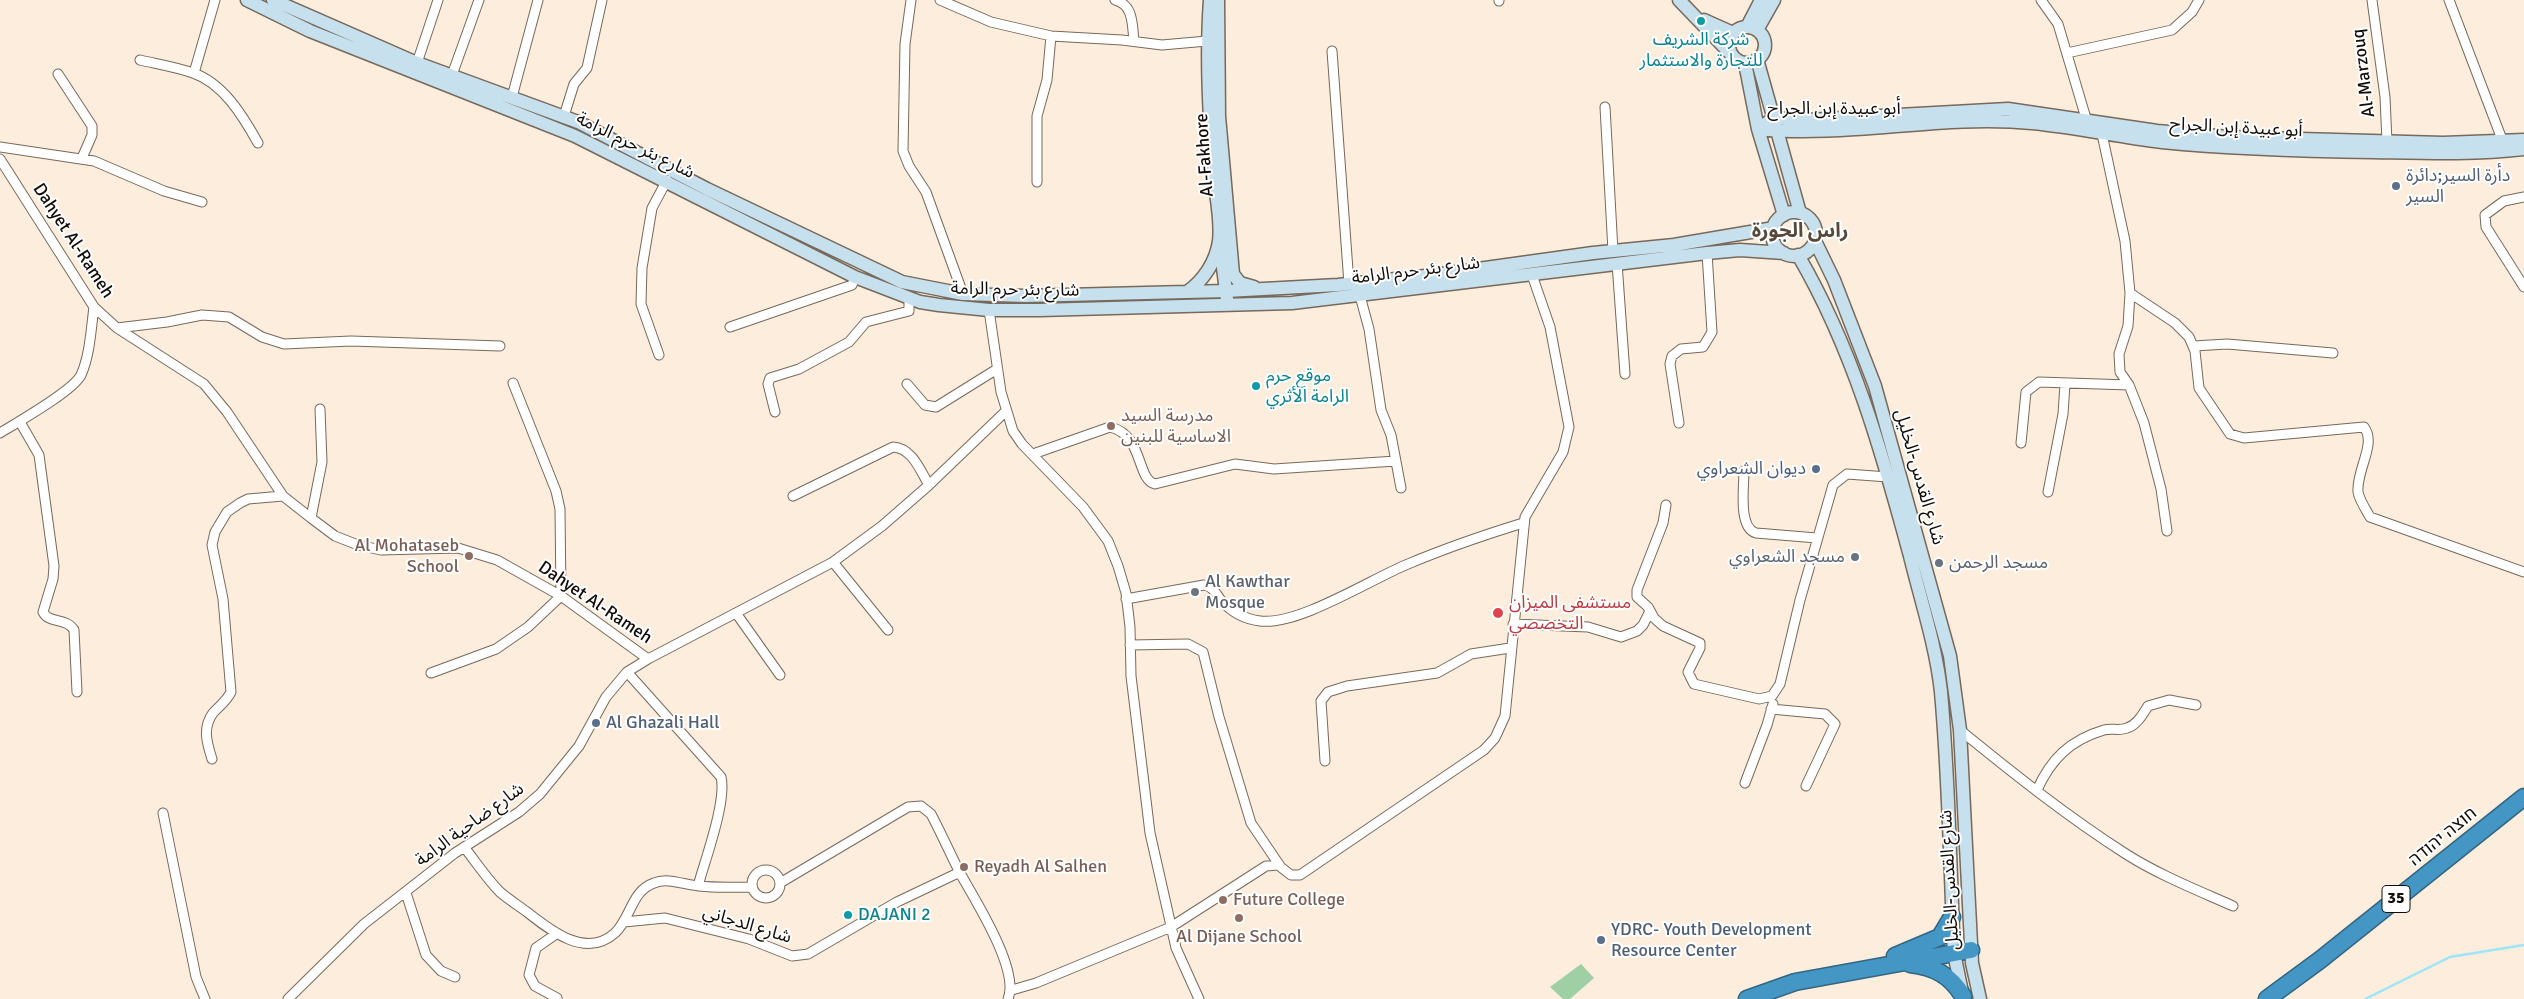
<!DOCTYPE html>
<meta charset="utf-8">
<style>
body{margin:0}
canvas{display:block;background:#fdeddc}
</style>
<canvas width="2524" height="999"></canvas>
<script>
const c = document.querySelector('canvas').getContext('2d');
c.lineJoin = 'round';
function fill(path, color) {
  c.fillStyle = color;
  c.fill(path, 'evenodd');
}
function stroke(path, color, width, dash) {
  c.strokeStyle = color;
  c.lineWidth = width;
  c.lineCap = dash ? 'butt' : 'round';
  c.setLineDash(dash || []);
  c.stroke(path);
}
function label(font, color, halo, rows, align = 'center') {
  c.font = font + ' Signika,"Noto Sans Arabic",Heebo,sans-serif';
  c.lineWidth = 4;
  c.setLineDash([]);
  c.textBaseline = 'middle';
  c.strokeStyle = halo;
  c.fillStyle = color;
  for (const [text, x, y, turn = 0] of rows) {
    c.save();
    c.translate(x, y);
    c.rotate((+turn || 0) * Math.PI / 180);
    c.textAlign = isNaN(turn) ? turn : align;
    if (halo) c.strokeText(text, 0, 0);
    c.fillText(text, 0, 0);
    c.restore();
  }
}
const green = new Path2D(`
 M1581,964l13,14 -24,21h-7l-13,-12z`);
const stream = new Path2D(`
 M2365,999l85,-42 74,-12`);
const street = new Path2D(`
 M911,0l-6,44 -2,107 6,15 17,26 37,102
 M940,0l51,22 60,14 71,4 40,5 45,-4
 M1115,0c19,5 17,25 19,41
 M2041,0l17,24 30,101
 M2372,0l13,97 2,45
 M2449,0l54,142
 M1499,1v-1
 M1332,51l17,233
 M2067,53l105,-23 20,-18 7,-12
 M140,60c17,4 36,7 53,13 30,10 50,43 65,70
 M417,63l21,-63
 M194,73l21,-73
 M58,74l34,52v9l-10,23
 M452,75l27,-75
 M512,97l26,-97
 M1605,107l8,144
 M564,116l10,-32 13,-16 15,-68
 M2102,134l23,107 5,52 -2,33 -9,28 1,18 9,13 15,38 17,66 6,42
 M0,147l94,14 70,30 38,11
 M0,159l94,148 23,21 87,56 23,28 56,84 28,22 24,18 23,9 23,5 77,-2 39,12 64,36 87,63 185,-97 49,-36 47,-41 77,-74
 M1037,182v-66l10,-36 4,-44
 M2524,197l-20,4 -19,14 1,12 38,60
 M1617,263l8,111
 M2130,293l45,30 14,14 6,14 4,37 31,46 14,4 120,-11c13,17 -8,43 -6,65 1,7 8,18 12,25l154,55
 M1360,296l9,33 12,81 10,25 10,53
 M989,310l12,82 12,39 9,13 61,63 25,34 10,25 8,27 4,34 1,49 19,157 26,115 23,51
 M730,327l122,-42 3,-8
 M117,328l50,-6 35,-7 27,2 33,20 22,7 67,-3 149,5
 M2194,346l33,-2 106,9
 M659,355l-18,-51 1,-36 10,-60 15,-28
 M907,384l18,21 11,2 61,-38
 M775,412l-7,-28 2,-6 29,-9 50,-27 17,-20 43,-11v-14
 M20,422l19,33 15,111 -1,13 -10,33c6,12 23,5 31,18l3,62
 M1679,423l-9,-59 2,-8 9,-7 22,-2 9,-15 -5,-79
 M0,433c18,-11 73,-42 81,-58 9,-20 10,-46 13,-68
 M2021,443l5,-51 13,-10 90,3
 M1033,454l77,-27c34,8 26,52 45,57l80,-20 39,5 122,-8
 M1744,471c0,16 -6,57 12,62l61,5
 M2048,492l15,-78 2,-30
 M793,496l100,-49c19,1 27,23 36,38
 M1666,505l-3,18 -26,67v7l11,10 6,11 9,8 37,17v5l-12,24 6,12 65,15 13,-3 8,-12 20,-84 33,-115 14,-11 41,3
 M311,518l11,-56 -2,-53
 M833,562l55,68
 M1126,599l78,-14c9,2 11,7 16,14 10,12 24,20 40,22 38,5 111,-42 148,-57 38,-16 76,-29 115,-41
 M736,613l44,62
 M1513,624l75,3 33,10 16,-6 6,-6 7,-14
 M1130,645l58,-1 15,8 16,65 32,106 29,43
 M627,672l94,105c6,24 -16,83 -23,109
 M431,673l65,-24 32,-22 33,-31 -1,-87 -4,-18 -43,-108
 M1771,709l54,5 10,10 -29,62
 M1960,730c54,44 108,87 166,124 33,21 71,36 107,52
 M212,759c-5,-16 -10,-31 1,-46 6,-7 13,-11 18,-21l-8,-93 -11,-54 3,-13 12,-20 13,-9 8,-4 35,-3
 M1325,761l-4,-60 7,-9 19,-6 90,-13 34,-19 39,-6
 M1745,783l22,-58 6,-21
 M2037,790c14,-31 33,-50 67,-60 7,-2 16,1 23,-2 10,-3 16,-14 21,-22l21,-6 27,5
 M163,813l33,164 9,22
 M464,847c12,15 23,32 36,45 8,7 19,14 27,20 24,19 59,47 88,21 16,-15 16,-42 39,-50 14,-6 30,2 45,3 17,2 35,1 53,1
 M752 884a14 14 0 1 1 28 0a14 14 0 1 1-28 0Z
 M780,883l128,-76 13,-1 10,8c10,19 19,39 29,59 15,27 60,97 48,126
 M406,893l20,62 15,16 14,6
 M624,922l41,-4 84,21 43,17 16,-2 89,-52 63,-30
 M556,934l-20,14 -7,27 6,11 22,12
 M1012,990l24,-7 135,-56 95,-61 12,-1 13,10h9l184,-125 11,-12 10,-22 20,-199 38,-65 6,-25 -19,-100 -18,-52
 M288,999l76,-75 91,-71 64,-41 21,-18 39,-48 27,-49 21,-25 21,-13`);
const secondary = new Path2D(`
 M247,0l63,31 265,105 280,141 65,25 19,3 50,5h51l252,-7 415,-50 33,-3 44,3
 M273,0l144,63 161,59 129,67 195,93 61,12 62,2 201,-5 112,-6 97,-10 158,-22 81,-8 100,-17
 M1218,0l1,116 14,158 7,9 14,4
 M1679,0l52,54
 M1704,20l29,13
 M1747,27l14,-27
 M1729 45a18 18 0 1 1 36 0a18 18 0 1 1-36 0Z
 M1757,30l17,-30
 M1757,59l43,154
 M1745,63l13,66 26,86
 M1758,129l16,-11 33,2 201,-11 149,22 72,6 214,6 81,-3
 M1758,129c92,9 183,-15 274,-6 43,4 86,14 130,19 70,7 141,9 212,10 50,1 100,3 150,-3
 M1772 234a22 22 0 1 1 44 0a22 22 0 1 1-44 0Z
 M1815,241l19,39 41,106 75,270 10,74 12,233 8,36
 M1220,244l7,55
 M1798,255c55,94 84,197 112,301 11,45 26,90 31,136 8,87 9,174 13,261l8,39
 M1187,292c16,-11 29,-30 32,-51 3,-22 -5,-53 -6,-76 -4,-55 -7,-110 -3,-165`);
const highway = new Path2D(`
 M1895,956l45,-19 12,-20
 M1910,964c25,3 40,11 53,32
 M1747,999l48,-17 176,-32
 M2267,999l53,-39 204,-163`);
const markers = [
 [1701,21,5,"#0f9aa8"],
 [2396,186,5,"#5c6f8a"],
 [1256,386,5,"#0f9aa8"],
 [1111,426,5,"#8d6e63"],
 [1816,469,5,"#5c6f8a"],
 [469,556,5,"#8d6e63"],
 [1855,557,5,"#6b7280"],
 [1939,563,5,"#6b7280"],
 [1195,592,5,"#6b7280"],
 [1498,613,6,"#e0444e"],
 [596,723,5,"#5c6f8a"],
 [964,867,5,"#8d6e63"],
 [1223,900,5,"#8d6e63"],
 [848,915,5,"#0f9aa8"],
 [1239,918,5,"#8d6e63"],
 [1601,940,5,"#5c6f8a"]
];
const shields = [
 [2396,899,28]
];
const shieldNames = [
 ["35",2396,899]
];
const cultureNames = [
 ["شركة الشريف",1701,40,"center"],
 ["للتجارة والاستثمار",1701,61,"center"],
 ["موقع حرم",1266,376],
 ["الرامة الأثري",1266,397],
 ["DAJANI 2",858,915]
];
const streetNames = [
 ["Al-Marzouq",2364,73,-97],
 ["أبو عبيدة إبن الجراح",1834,109],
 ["أبو عبيدة إبن الجراح",2236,128,3],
 ["شارع بئر حرم الرامة",635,146,26],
 ["Al-Fakhore",1205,155,-94],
 ["Dahyet Al-Rameh",73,241,57],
 ["شارع بئر حرم الرامة",1416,271,-7],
 ["شارع بئر حرم الرامة",1015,290,1],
 ["شارع القدس-الخليل",1919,477,74],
 ["Dahyet Al-Rameh",595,603,34],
 ["شارع ضاحية الرامة",470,825,-36],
 ["חוצה יהודה",2443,837,-39],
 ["شارع القدس-الخليل",1950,880,-93],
 ["شارع الدجاني",747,925,17]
];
const serviceNames = [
 ["دأرة السير;دائرة",2406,176],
 ["السير",2406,197],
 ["ديوان الشعراوي",1806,469,"right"],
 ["Al Ghazali Hall",606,723],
 ["YDRC- Youth Development",1611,930],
 ["Resource Center",1611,951]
];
const educationNames = [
 ["مدرسة السيد",1121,416],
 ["الاساسية للبنين",1121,437],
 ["Al Mohataseb",459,546,"right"],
 ["School",459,567,"right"],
 ["Reyadh Al Salhen",974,867],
 ["Future College",1233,900],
 ["Al Dijane School",1239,937,"center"]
];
const worshipNames = [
 ["مسجد الشعراوي",1845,557,"right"],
 ["مسجد الرحمن",1949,563],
 ["Al Kawthar",1205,582],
 ["Mosque",1205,603]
];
const healthNames = [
 ["مستشفى الميزان",1509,603],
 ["التخصصي",1509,624]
];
const quarterNames = [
 ["راس الجورة",1800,232]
];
fill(green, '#9ecfa5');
stroke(stream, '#9ce6fa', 2.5);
stroke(street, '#77695b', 11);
stroke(secondary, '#77695b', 15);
stroke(highway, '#326682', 19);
stroke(street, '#fff', 9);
stroke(secondary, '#c7e0ed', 12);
stroke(highway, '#4496c4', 16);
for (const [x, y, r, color] of markers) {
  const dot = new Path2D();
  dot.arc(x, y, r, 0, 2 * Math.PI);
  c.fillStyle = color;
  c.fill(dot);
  stroke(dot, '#fff', 2);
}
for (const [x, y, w] of shields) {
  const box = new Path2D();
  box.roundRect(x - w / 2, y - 13.5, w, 27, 4);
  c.fillStyle = '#fff';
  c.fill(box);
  stroke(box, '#110c07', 1);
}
label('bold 16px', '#110c07', null, shieldNames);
label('18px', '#0d838f', '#fff', cultureNames, 'left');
label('18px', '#110c07', '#fff', streetNames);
label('18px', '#4e5e75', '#fff', serviceNames, 'left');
label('18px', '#785e54', '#fff', educationNames, 'left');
label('18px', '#5b616d', '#fff', worshipNames, 'left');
label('18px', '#be3a42', '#fff', healthNames, 'left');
label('bold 20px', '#56493b', '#fff', quarterNames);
</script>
